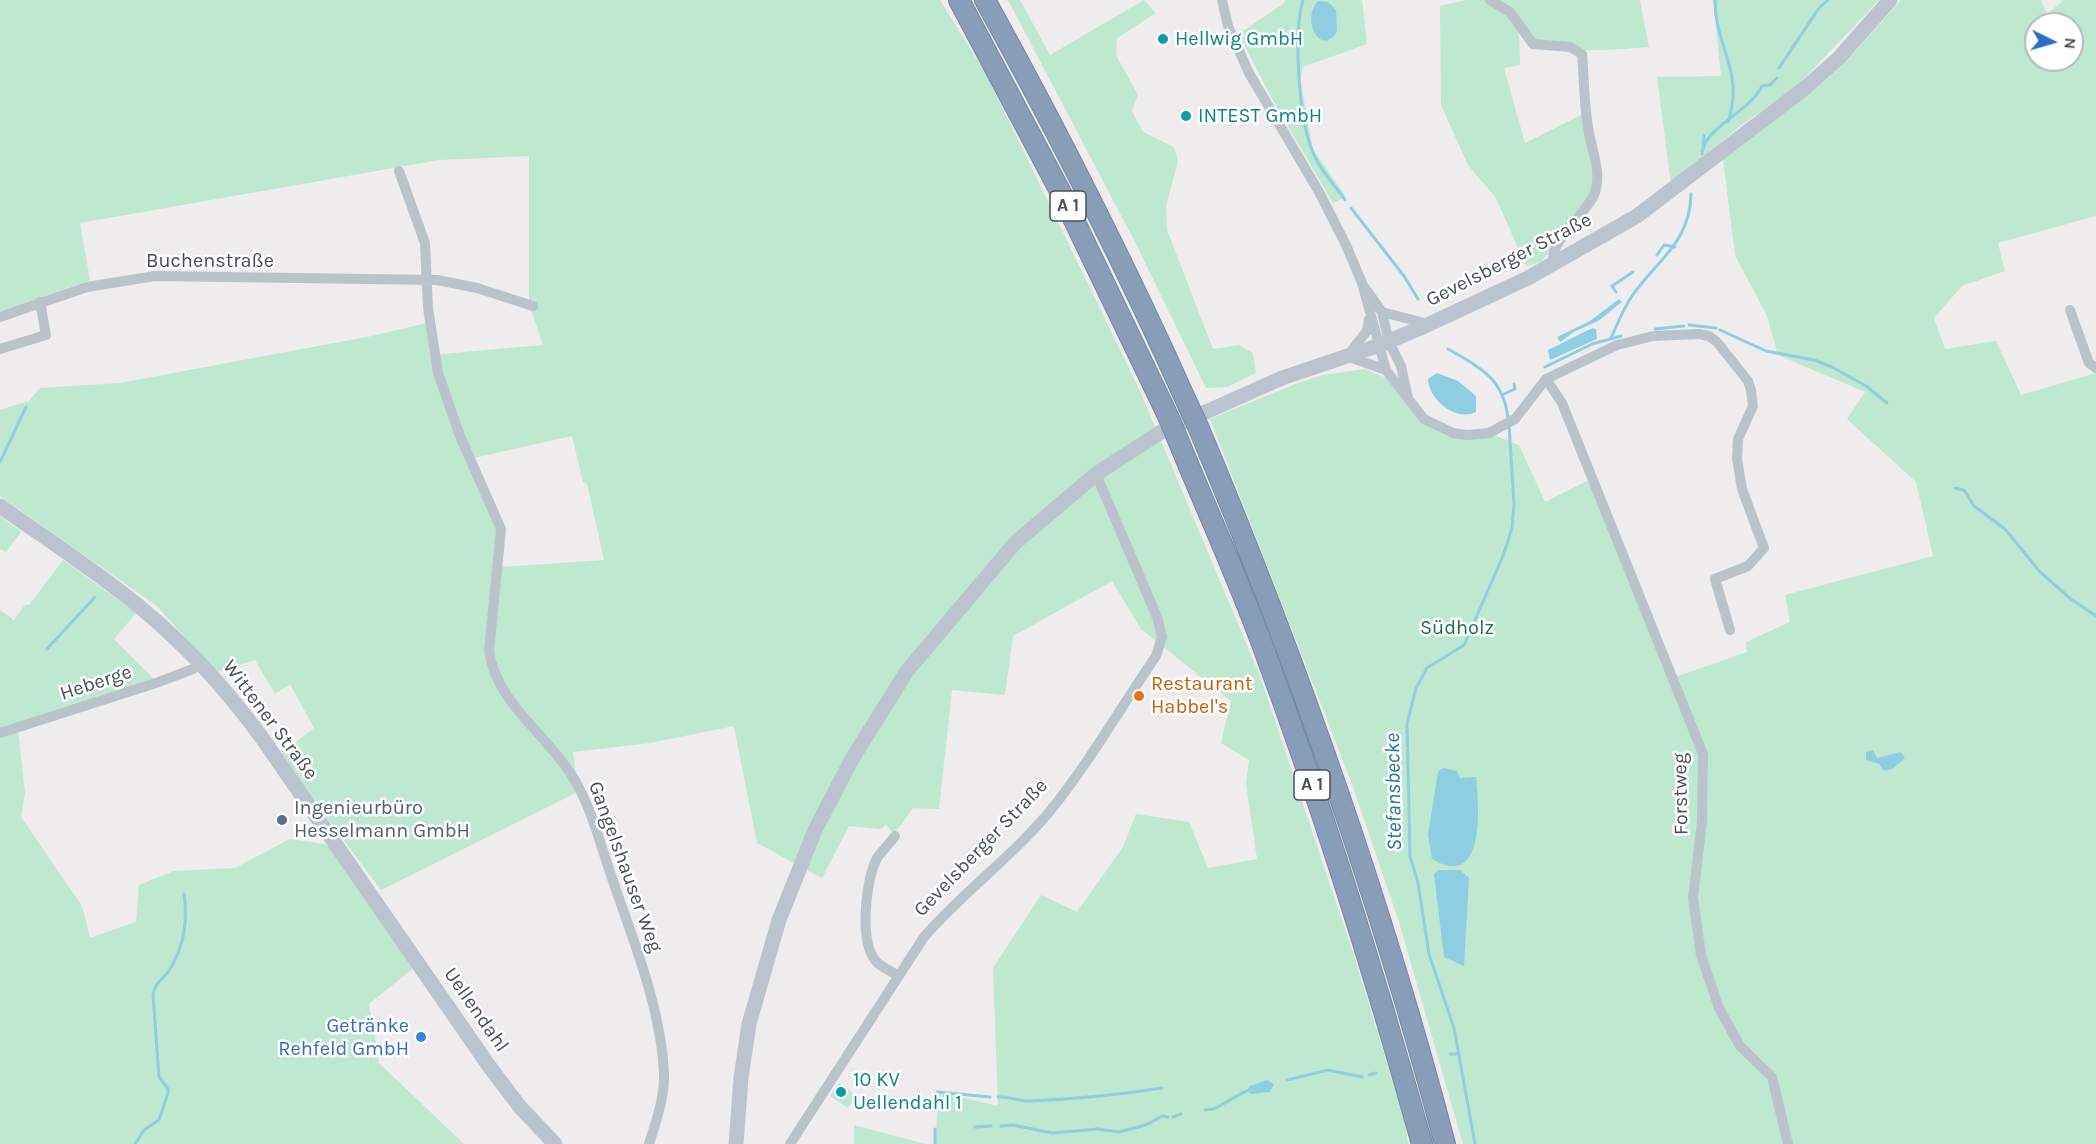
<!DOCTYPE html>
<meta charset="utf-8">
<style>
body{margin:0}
#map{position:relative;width:2096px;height:1144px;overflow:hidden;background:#eeecec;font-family:Karla,sans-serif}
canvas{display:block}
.north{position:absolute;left:2024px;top:12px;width:60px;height:60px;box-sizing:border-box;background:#fff;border:2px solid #b5b9bc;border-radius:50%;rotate:95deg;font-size:16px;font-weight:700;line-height:24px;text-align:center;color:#464f57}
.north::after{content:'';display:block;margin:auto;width:21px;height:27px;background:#2c6cc8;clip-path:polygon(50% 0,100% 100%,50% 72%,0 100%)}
</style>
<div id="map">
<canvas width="2096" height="1144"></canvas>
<div class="north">N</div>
</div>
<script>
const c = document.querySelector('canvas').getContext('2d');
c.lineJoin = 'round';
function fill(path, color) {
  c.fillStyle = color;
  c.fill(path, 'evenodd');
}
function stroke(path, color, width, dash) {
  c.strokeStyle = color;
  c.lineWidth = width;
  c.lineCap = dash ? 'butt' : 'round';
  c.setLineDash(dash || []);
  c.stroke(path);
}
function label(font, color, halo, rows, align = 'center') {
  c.font = font + ' Karla,sans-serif';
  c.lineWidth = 5;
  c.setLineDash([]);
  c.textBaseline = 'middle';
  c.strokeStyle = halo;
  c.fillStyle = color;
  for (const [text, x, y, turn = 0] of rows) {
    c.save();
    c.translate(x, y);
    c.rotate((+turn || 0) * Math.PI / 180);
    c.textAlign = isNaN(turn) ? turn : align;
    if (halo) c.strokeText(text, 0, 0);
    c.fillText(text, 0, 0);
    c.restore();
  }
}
const green = new Path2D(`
 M0,0h940l47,76 153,315 120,285 93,277 52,169 3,22h-473l4,-52 59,14 -5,-138 48,-73 36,17 46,-65 13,-33 53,8 19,46 49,-9 -11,-75 3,-24 -28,-17 10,-42 -90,-72 -29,-48 -99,55 -8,59 -53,-5 -13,119 -26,-1 -19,26 -8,-9 -5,4 -32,-3 -27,52 -65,-35 -23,-117 -84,17 -77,9 5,40 -197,98 -101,-135 34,-27 -24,-44 -15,10 -20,-34 -39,12 -59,-66 -157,-110v-86l29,-9 11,-13 80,-5 257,-48 49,-12 4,32 113,-10 -14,-41v-148l-90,4 -359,63 10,57 -90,32zM572,436l11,46 4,2 17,76 -102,7 -4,-38 -24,-71z
 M1008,0h12l30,55 94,-55 12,13 -39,25 -1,17 22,40 -6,16 11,21 31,15 4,14 -12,45 1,24 46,119 26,-4 14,8 3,20 -29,14 -21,1 -71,-146z
 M1285,0h77l5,44 -64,23 -3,12 13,70 33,48 -13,6 -63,-108 -31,-61 45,-31z
 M1467,0h173l9,47c-44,3 -91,10 -130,-17l1,35 -16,3 21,75 58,-29 11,72 -10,22 -43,54 -15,4 -30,-68 -28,-33 -27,-60 -1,-99z
 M1713,0h166l-83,87 -56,39 -69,58 -14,-107 64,-1z
 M1901,0h140l6,14 17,-14h32v216l-98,27 7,28 -43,15 -28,32 11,31 51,-8 25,54 75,-22v771h-633l-64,-222 -47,-138 -142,-365 83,-34 30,-10 42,-6 21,9 37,45 16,9 9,4 46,-1 25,10 26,57 44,-22 86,197 72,-25 -1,-10 44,-20 -5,-27 148,-39 -17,-74 -69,-63 18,-27 -87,-37 -11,-39 -32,-61 -12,-96 99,-75 25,-23zM2036,24h36v36h-36z
 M0,516l21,16 -15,20 -6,-3z
 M63,560l73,53 -22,26 41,41 -137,50 7,63 -4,24 61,89 8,32 46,-16 3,-37 35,-14 61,-3 55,-29 41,6 85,121 -47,38 10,59 85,81h-464v-534l14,10 10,-14 6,-2z
 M839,1083l17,12 -8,13 -18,-12z
 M854,1125l71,19h-71z`);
const water = new Path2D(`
 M1318,1l10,1 8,8 1,21c-15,27 -37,-10 -19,-30z
 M1619,299l3,3 -24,19 -24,11 -14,10 -3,-5 33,-16z
 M1593,328l3,1 1,10 -47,21 -2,-10c16,-7 28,-15 45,-22z
 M1437,373l21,8 18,15v16c-20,10 -47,-12 -48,-33z
 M1873,750l4,8 24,-6 4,6 -13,11 -8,2 -5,-7 -13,-4v-8z
 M1443,768l14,3 3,7 16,-1c3,30 10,114 -44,82l-4,-24 10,-63z
 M1438,870h22l9,8 -5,88 -20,-9 -10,-83z
 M1267,1080l7,4 -4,8 -19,2 -5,-3 4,-5z`);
const stream = new Path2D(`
 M1303,0c-10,33 -4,118 9,150 6,18 23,35 33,50
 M1715,0c0,48 30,71 13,122
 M1779,68l40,-60 9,-8
 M1703,145l1,-10
 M1702,154c2,-27 48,-42 60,-68l8,-1 7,-7
 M1351,208l53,68 14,23
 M1657,255l7,-10 11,2
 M1616,292l-4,-6 21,-14
 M1689,325l27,3
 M1655,329l29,-3
 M1720,330l46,21 48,9 18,7 34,19 21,17
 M1611,338c6,-13 12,-29 21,-42 25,-36 58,-53 59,-102
 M1448,349c33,19 55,29 60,69
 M1545,367l47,-23 29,-8
 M1504,394l11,-5 -1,-5
 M0,462l26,-55
 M1955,488l9,2 10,16 31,23 35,43 31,27 25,17
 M47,649l48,-52
 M1450,1054h9
 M1369,1075l7,-2
 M1287,1080l41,-10 34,7
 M937,1092l53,5
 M998,1097c12,-1 22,5 32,4 44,-2 88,-6 132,-13
 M1205,1110l9,-1 32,-18
 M1173,1117l8,-3
 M1001,1126l12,-1 39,8 46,-4 21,3 27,-7 16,-9 6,1
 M975,1127l16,-1
 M935,1129v15
 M135,1144l9,-14 15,-10 9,-27v-4l-9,-12 -6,-82c2,-12 8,-14 15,-23 16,-24 20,-50 16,-78
 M1475,1144l-21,-116 -25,-74 -11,-71 -8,-27 -3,-132 9,-36 11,-20 37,-23 39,-89 9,-28 2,-24 -5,-79`);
const street = new Path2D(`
 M1222,0l6,26 21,47 70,119 27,53 16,38 24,87 38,49 29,14 14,2 22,-2 26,-14 31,-40 71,-34 36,-9 46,-2 10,2 8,6 31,39 3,9 2,16 -15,33 -1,20 5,30 22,59 -16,18 -33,13 15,51
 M1490,0l20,12 23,32 37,3 12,7c2,24 2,49 6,73 3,22 15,47 6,68 -9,20 -47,48 -40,69
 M399,171l26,72 3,65 10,65 22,63 41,93 -12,122c7,51 56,82 82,123 20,31 28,67 40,101 21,63 50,131 53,198 1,24 -8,48 -15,71
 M1365,288l17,24 7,30 12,24 7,32
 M2070,310l19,53 7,5
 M1382,312l46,12
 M0,317l87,-30 68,-11 282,4 40,8 56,18
 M1369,319l-2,12 -20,25 39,14
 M0,349l46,-14 -6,-33
 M1546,379l16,24 141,351 -1,67 -9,77 8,57 18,53 21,38 32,31 16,67
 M0,733l156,-50 37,-14 7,-6
 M895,836c-5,7 -13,15 -18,22 -11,23 -18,81 -2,102 5,7 15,11 23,15
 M790,1144l134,-207c39,-45 88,-80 126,-126 39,-48 71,-104 106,-155l6,-19 -5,-20 -61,-143`);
const secondary = new Path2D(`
 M0,506c47,33 96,65 141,102 46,38 86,82 121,130l227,328 31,41 35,37
 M736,1144l5,-66 8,-54 30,-104 36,-90 37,-71 55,-88 108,-128 81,-69 65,-42 121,-54 98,-33 45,-19 103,-48 109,-62 168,-128 34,-30 51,-58`);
const highway = new Path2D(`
 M959,0l102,193 107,223
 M985,0c74,134 141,266 203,405
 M1197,424c99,235 183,473 248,720
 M1176,435c28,69 60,138 86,209 61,164 113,331 160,500`);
const highwayBridge = new Path2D(`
 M1188,405l9,19
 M1168,416l8,19`);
const markers = [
 [1163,39,6,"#0f9aa8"],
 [1186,116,6,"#0f9aa8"],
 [1139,696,6,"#e8710a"],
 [282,820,6,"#5c6f8a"],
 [421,1037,6,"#3f7fe0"],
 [841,1092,6,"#0f9aa8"]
];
const shields = [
 [1068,206,36],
 [1312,785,36]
];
const shieldNames = [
 ["A 1",1068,206],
 ["A 1",1312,785]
];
const cultureNames = [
 ["Hellwig GmbH",1175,39],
 ["INTEST GmbH",1198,116],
 ["10 KV",853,1080],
 ["Uellendahl 1",853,1103]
];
const streetNames = [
 ["Gevelsberger Straße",1509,260,-27],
 ["Buchenstraße",210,261],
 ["Heberge",96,683,-18],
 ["Wittener Straße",270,720,53],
 ["Forstweg",1681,794,-91],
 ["Gevelsberger Straße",981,848,-46],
 ["Gangelshauser Weg",625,867,70],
 ["Uellendahl",476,1010,55]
];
const parkNames = [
 ["Südholz",1457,628]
];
const foodNames = [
 ["Restaurant",1151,684],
 ["Habbel's",1151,707]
];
const serviceNames = [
 ["Ingenieurbüro",294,808],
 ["Hesselmann GmbH",294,831]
];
const shopNames = [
 ["Getränke",409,1026],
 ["Rehfeld GmbH",409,1049]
];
const waterNames = [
 ["Stefansbecke",1394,792,-91]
];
fill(green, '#bee8cf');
fill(water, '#8fcee1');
stroke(stream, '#8fcee1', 3);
stroke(highway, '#7488a1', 22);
stroke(street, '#bbc3ca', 10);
stroke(secondary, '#bbc4ce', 15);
stroke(highway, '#889db6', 20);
stroke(highwayBridge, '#7488a1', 22, []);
stroke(highwayBridge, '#889db6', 20);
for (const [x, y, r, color] of markers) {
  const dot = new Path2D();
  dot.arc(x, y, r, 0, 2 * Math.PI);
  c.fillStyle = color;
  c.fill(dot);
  stroke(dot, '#fff', 2);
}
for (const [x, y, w] of shields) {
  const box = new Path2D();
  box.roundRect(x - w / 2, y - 15, w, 30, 4.5);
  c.fillStyle = '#fff';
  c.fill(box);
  stroke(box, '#464f57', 1.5);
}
label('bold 18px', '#464f57', null, shieldNames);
label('20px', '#0d838f', '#fff', cultureNames, 'left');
label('20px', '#464f57', '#fff', streetNames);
label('20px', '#206f4a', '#fff', parkNames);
label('20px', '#c56008', '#fff', foodNames, 'left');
label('20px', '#4e5e75', '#fff', serviceNames, 'left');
label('20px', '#366cbe', '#fff', shopNames, 'right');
label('italic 21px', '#1b7895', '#fff', waterNames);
</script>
